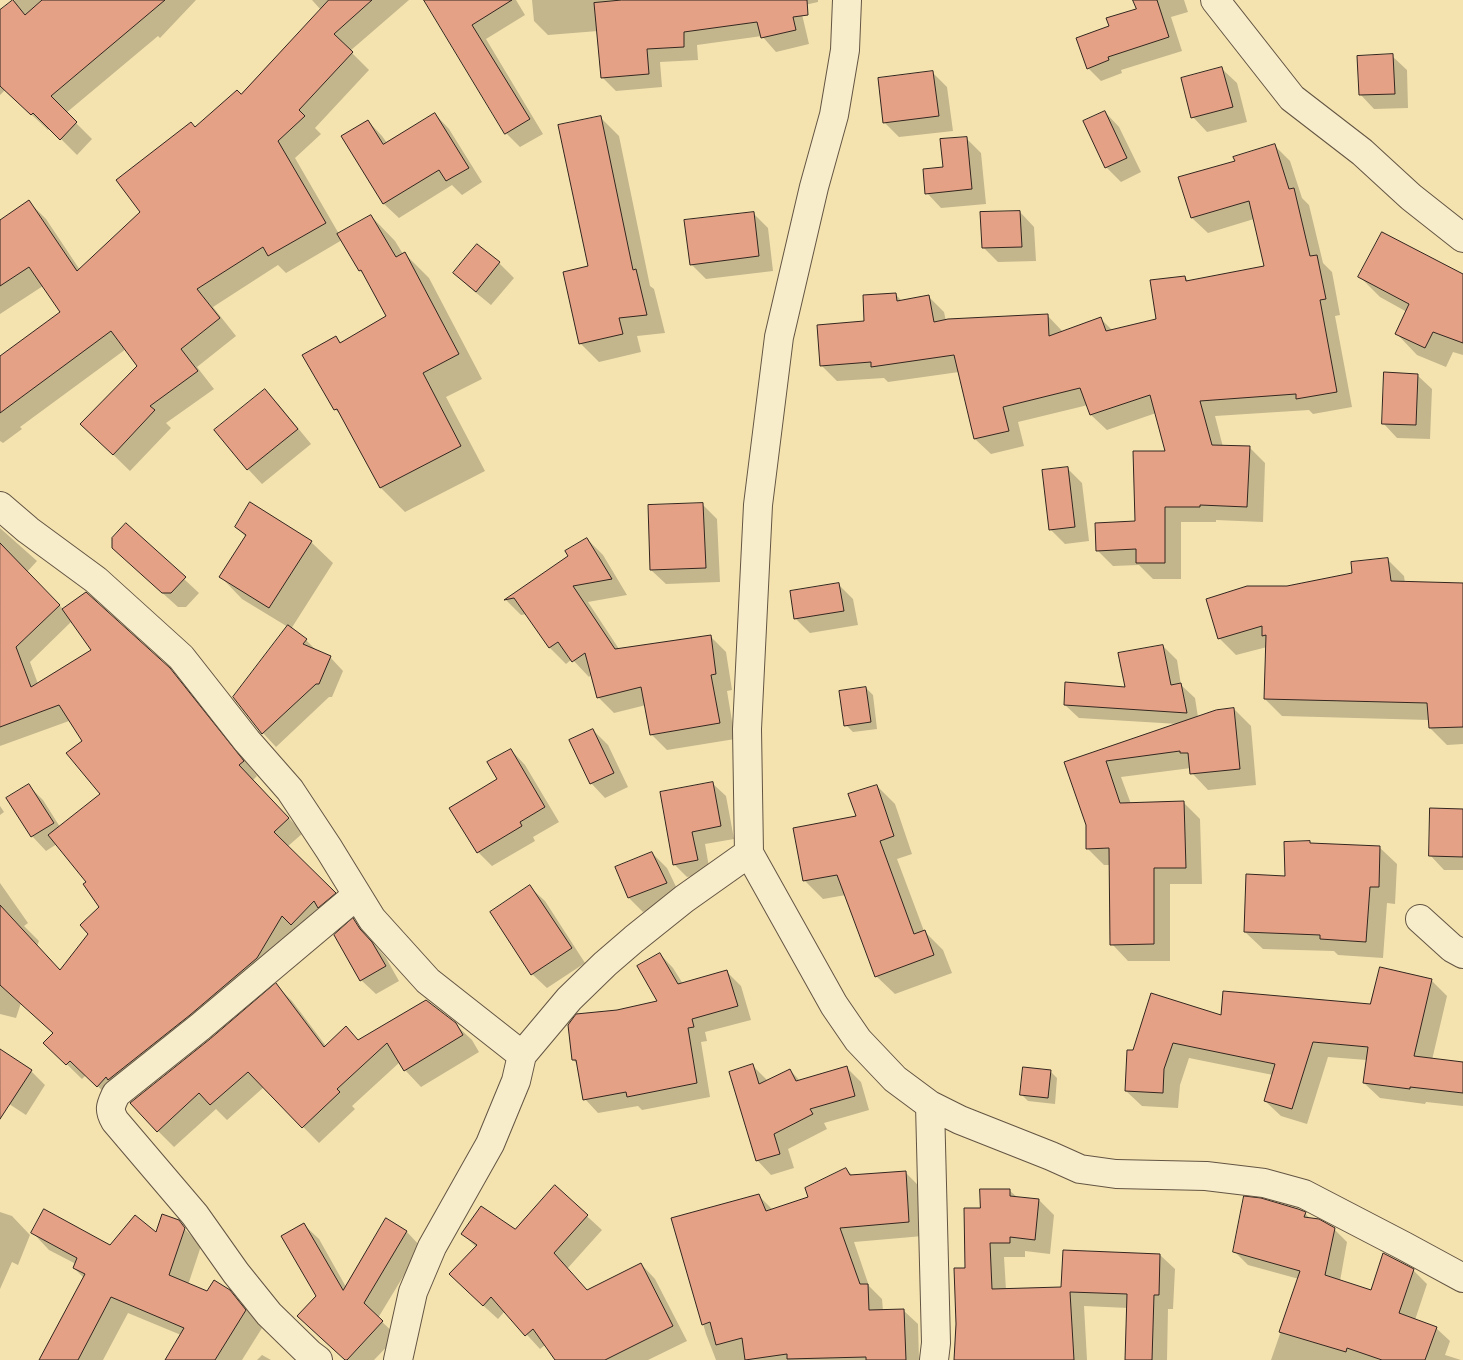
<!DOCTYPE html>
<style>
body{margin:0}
canvas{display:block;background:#f4e3af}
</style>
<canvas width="1463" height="1360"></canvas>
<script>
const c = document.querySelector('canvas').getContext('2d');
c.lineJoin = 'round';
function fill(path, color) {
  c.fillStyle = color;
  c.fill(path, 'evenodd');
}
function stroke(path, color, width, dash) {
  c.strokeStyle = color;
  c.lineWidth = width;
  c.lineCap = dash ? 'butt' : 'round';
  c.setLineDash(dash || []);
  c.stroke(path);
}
const shadow = new Path2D(`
 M15,0h181l-36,38 -2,-2 -92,77 26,26 -15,16 -27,-27 -2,2 -43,-40 -5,5v-84z
 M312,0h97l-59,51 19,19 -54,58 6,6 -26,24 44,76 32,-18 24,25 8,13h2l24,24 53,101 -36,18 39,74 -80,41 -24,-24 -39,-72 -7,-7 1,-71 5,5 46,-26 -20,-40 -7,-6 -18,-31 -56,33 -8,-8 -65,42 23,29 -39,31 17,22 -48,34 5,5 -41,43 -31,-30 39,-75 -12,-17 -106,78 2,2 -19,14 -3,-2v-82l62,-46 -19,-27 -43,28v-93l29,-19 17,17 34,51 62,-58 53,-84 46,-32 80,-86z
 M437,0h79l9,15 -39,24 57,95 -23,13 -14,-14z
 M532,0h286v2l-18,4 9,38 -33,8 -14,-16 -65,9 1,15 -38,2 2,25 -46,4 -14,-14 -4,-46 -50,4 -14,-14z
 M1134,0h50l4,12 -17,5 11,34 -61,19 1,3 -21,8 -13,-13 22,-41 28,-18z
 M1392,56l15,14 1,38 -34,1 -14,-15z
 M1222,69l15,14 10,39 -40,10 -14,-15z
 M932,72l15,15 6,44 -54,6 -14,-14z
 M1105,112l14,15 22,45 -20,10 -15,-15z
 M435,114l14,15 33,53 -20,13 -10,-10 -53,33 -15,-14 -41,-68 25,-15 14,15 5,7z
 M600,117l19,19 31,150 4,3 11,44 -28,3 4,16 -42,10 -19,-19 10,-76z
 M966,138l15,15 5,51 -45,4 -14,-15z
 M1275,146l15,15 12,37 7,7 14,58 9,9 8,43 -5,1 17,91 -39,7 -4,-4 -94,6 8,31h26l16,16 -2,59 -47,-2v2h-35v57h-28l-14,-14 -26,1 -16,-16 40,-28 29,-70 -10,-39 -49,17 -16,-15 -3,-10 -70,17 6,24 -33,8 -16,-15 -16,-67 -71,10 -4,-4 -47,3 -15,-15 43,-44 31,-27 7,7 26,-5 15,15 2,9 101,-6 16,17 38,-13 12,12 44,-11 28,-43 4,5 76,-15 -11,-48 -46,14 -16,-15 44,-56z
 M1020,212l14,15 2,34 -38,1 -15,-15z
 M753,213l15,15 5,43 -67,8 -15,-15z
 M477,245l22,18 15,15 -23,27 -22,-18 -15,-14z
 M1463,276v79l-10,-3 -7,15 -29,-12 -20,-21 10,-22 -27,-15 -20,-20z
 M1417,375l15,14 -2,50 -33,-1 -14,-15z
 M265,390l14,15 32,39 -49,40 -14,-15z
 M1067,468l15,15 7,58 -24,3 -15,-15z
 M703,505l14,14 3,63 -54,2 -15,-14z
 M126,525l73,68 -13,14h-8l-50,-45z
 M236,527l75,15 22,21 -42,66 15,11 12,12 12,5 13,14 -11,26h-3l-53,50 -13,-14 -29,-36 54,-70 -46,-28 -21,-22 25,-40z
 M0,528l37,33 -10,11 36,37 106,60 15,15 73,92 -4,4 50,53 -16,14 62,61 -237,192 -26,-25 -4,4 -37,-36 9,-9 -33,-31 -5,15 -16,-4v-131l28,40 -4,3 15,15 -2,5 24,25 29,-37 11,-27 -13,-25 -31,-38 -11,7 -14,-15 -3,-50 14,14 17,27 42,-33 -19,-53 -14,-20 -69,25zM72,621l21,29 -55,34 -8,-22z
 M587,539l16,16 24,40 -39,7 31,47 91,-13 16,16 6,38 -5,1 8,48 -68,11 -16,-16 -5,-29 -32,8 -16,-16 -7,-22 -2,2 -17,-18 -6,5 -16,-16 -23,-34 -6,1 -15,-15 64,-43z
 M1387,559l17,17 1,7 58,2v159l-16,1 -17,-17 -1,-8 -147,-4 -17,-17 2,-52 -31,8 -17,-17 69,-51 66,-13z
 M839,585l14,14 5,26 -48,8 -14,-14z
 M1163,646l14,14 4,25 14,13 3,19 36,-8 17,17 5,59 -48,5 -16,-17 -1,-5 -70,9 10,27 52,-2 17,17 2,65h-32v77h-42l-16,-17 -1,-79h-7l-16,-16 -1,-24 -21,-62 112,-39 -99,-6 -14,-13 61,-17z
 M866,688l7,7 4,34 -24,3 -7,-7z
 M593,730l15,15 20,42 -23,11 -14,-15z
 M511,750l14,15 34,57 -26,15 2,4 -43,25 -14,-14 21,-73z
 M712,783l14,13 8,43 -29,5 5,29 -23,4 -13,-13z
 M877,786l18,18 17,50 -15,5 27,72 19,19 9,23 -57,21 -19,-18 -30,-81 -23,4 -18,-18 -11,-52 64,-12z
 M0,806l4,6 -4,3z
 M1463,810v60h-19l-14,-15z
 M1310,842l1,2 68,3 18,17 -2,40 -8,-1 -4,55 -45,-3 -4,-4 -71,-2 -18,-17 41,-55z
 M652,853l15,15 14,29 -38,15 -14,-14z
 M530,887l15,14 40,62 -38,25 -15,-14z
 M353,920l15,15 7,10 11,13 13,23 -23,13 -15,-14z
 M660,954l13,14 10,16 44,-12 14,14 10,34 -46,12 2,9 -6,1 9,55 -68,13 -4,-4 -40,7 -13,-14 -6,-34 -6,-5 44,-49 42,-9z
 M1431,980l16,16 -15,64 31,4v42l-37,-4 -1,2 -45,-6 -16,-15 3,-23 -39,-3 -21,67 -26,-8 -16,-15 8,-26 -84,-17 -9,27 -2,23 -36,-2 -16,-15 8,-40 88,-34 149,-11z
 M276,985l16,16 34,45 129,-22 17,16 7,12 -58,35 -16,-17 -5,-8 -48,44 3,3 -36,34 -55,-56 -37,33 -11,-11 -42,38 -16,-16z
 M0,1050l31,21 14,14 -19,30 -26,-17z
 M753,1066l15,15 22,-11 10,11 47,-13 14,14 8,28 -45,13 3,6 -39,20 6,19 -23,7 -14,-15z
 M1050,1071l7,7 -2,26 -27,-3 -7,-7z
 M846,1169l7,7 52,-4 15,15 3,49 -69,6 15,44 13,13 1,12 20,-1 15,14 1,36h-203l-10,-26 -33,-115 85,-24 15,15 37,-12z
 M555,1187l47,43 -35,39 21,22 53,-27 14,15 32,62 -39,19h-91l-12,-15 -5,4 -35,-38 -7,8 -33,-30 12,-41 -14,-14 52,-3z
 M1009,1190l9,8 21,2 15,15 -4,39 -25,-3v6h-21l2,33 56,-2 98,-33 15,14 -2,40h-5l-1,51h-41l2,-52 -44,-2 3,54h-131l11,-91 15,-60z
 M0,1212l12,4 18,19 -12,30 -6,-3 -12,27z
 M1305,1213l5,6 24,10 13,13 -7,39 32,11 41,-22 14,14 -12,36 21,8 14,13 -5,14 16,5h-190l28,-81 -51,-14 -13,-13z
 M386,1220l21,12 14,15 -43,71 19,18 -23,24h-28l-29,-64 -13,-71 15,14 27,48z
 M178,1222l23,24 -13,39 19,8 22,-2 17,17 16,20 -20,32h-76l15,-25 -53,-22 -25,47h-62l43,-82 -10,-10 2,-4 -27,-14 -16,-17 77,13 46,-12z
 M262,1355l9,5h-14z`);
const building = new Path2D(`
 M13,0l12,15 17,-15h123l-114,96 26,26 -17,18 -27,-27 -2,2 -31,-29v-76z
 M329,0h43l-38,34 19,18 -54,58 6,6 -27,25 48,82 -58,33 -5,-9 -66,42 23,29 -39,31 17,22 -48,35 5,4 -42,45 -33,-31 57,-58 -26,-35 -111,82v-57l60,-44 -31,-45 -29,19v-66l29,-20 48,71 63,-59 -24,-32 75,-58 4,5 42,-37 4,4z
 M424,0h88l-40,25 58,94 -25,15z
 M622,0h185l1,15 -15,2 3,13 -35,8 -4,-16 -73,10v15l-37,2 2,25 -48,4 -7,-75z
 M1133,0h24l12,37 -61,20 1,3 -22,9 -11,-31 33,-12 -3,-8 30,-9z
 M1393,54l2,40 -36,1 -2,-39z
 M1222,67l11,40 -42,11 -10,-40z
 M933,71l6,45 -56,7 -5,-45z
 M1105,111l22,47 -22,10 -22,-47z
 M435,113l34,55 -23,13 -7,-11 -56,34 -42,-68 27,-16 15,24z
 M601,116l32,154 3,-1 11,46 -28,3 4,16 -44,10 -16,-72 25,-6 -30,-141z
 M967,137l5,52 -47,5 -2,-25 20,-2 -3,-28z
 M1275,144l14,45 5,-1 16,68 7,-1 9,44 -6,1 17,92 -41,7v-5l-96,7 12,44 38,1 -3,61 -47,-2v2h-35v56h-29v-14l-40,2 -1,-28 40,-2 -2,-70h32l-15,-56 -60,20 -10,-27 -77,19 6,24 -35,8 -20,-84 -83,12v-5l-51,4 -3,-41 47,-4 -1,-26 33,-2 1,8 32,-6 5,27 14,-3 100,-5 1,22 52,-19 5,14 50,-12 -6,-39 35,-4 1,5 78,-15 -15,-65 -58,17 -13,-41 57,-16 -2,-4z
 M1020,211l2,36 -40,1 -2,-36z
 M754,212l5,44 -69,9 -6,-45z
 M371,215l25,42 9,-5 54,102 -36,19 38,73 -81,42 -43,-79 -3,1 -32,-55 34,-19 4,7 46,-27 -25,-46 -2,1 -22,-37z
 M1382,232l81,42v69l-30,-11 -8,16 -30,-14 14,-30 -51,-27z
 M477,244l23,18 -24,30 -23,-19z
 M1384,372l34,2 -2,51 -34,-1z
 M265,389l33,40 -51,41 -33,-40z
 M1068,467l7,60 -26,3 -7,-60z
 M250,502l62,39 -43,67 -50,-31 27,-42 -11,-8z
 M703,503l3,65 -56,2 -2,-65z
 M126,523l60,54 -15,16h-9l-50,-45v-10z
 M587,538l25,41 -39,7 42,63 96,-14 5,39 -5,1 9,48 -70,12 -9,-48 -44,11 -12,-45 -13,9 -14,-20 -9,6 -35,-50 -10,2 64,-44 -3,-5z
 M0,543l60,62 -44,42 15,40 60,-37 -29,-41 24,-17 84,76 74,93 -5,4 50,53 -15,14 62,61 -18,15 -4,-7 -23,24 -9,-9 -25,42 -67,57 -82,65 -2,-3 -9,10 -27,-26 -4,4 -23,-22 10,-10 -53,-48v-80l60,65 28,-36 -8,-9 19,-18 -16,-23 3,-2 -38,-47 52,-41 -34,-41 16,-12 -23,-36 -59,22z
 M1388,558l3,23 72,2v144l-34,1 -2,-25 -163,-4 2,-64 -4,1v-10l-44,13 -12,-40 41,-13h40l65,-13 -1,-11z
 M839,583l5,28 -50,8 -4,-28z
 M288,625l19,14 -4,5 28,12 -12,28h-3l-54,50 -29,-37z
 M1163,645l8,40 10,-2 6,30 -123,-8 1,-23 60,5 -7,-34z
 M866,687l5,35 -27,4 -5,-35z
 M1234,708l6,61 -50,5 -2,-21h-8v-2l-74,10 14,42 64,-2 2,67h-32v76l-44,1 -1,-97 -23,1v-24l-22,-63 152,-52z
 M593,729l21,44 -24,11 -21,-44z
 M511,749l34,58 -25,15 2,4 -45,27 -28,-45 48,-29 -10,-17z
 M713,782l8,44 -29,6 6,28 -25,5 -13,-73z
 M29,784l25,39 -23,14 -25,-39z
 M877,785l17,51 -14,5 34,93 11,-4 9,25 -59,22 -38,-102 -34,6 -10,-53 63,-12 -8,-22z
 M1430,808l33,1v48l-34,-1z
 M1310,841v2l70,3 -1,41h-9l-4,55 -46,-3v-4l-76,-3 2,-58 39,2 -1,-34z
 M652,852l15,31 -39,15 -13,-31z
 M530,885l42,63 -41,27 -41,-63z
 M353,918l7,11 12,13 14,24 -26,15 -26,-46z
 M660,953l18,31 49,-14 11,36 -46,13 2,8 -6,1 9,55 -70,14 -1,-5 -43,8 -7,-40h-4l-4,-35 8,-11 41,-4 40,-9 -20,-35z
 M1380,967l52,12 -18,77 49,6v31l-53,-6v2l-47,-6 5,-36 -55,-5 -21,67 -28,-8 11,-37 -102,-21 -9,26 -1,24 -38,-2 2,-41h6l18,-57 70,22 2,-24 147,13z
 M276,983l48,64 22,-21 12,14 68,-40 30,23 7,12 -59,36 -17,-28 -50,46 3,3 -38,36 -54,-56 -38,33 -11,-12 -42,39 -27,-29 80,-64z
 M0,1049l32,21 -32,49z
 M753,1064l6,20 31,-15 6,12 51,-15 8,30 -45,13 3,5 -39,20 6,20 -24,7 -27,-89z
 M1023,1067l28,3 -3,28 -28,-3z
 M846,1168l4,7 56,-4 3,51 -69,6 20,56h8l1,26 35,-1 2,51h-40v-3l-79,2v-5l-42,6 -3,-22 -26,7 -6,-23 -8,3 -31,-107 88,-24 7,17 42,-14 -3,-9z
 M555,1185l33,30 -34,38 33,37 54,-27 32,63 -68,34h-50l-22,-31 -8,7 -34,-39 -8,9 -34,-32 28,-29 -16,-11 20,-28 34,23z
 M980,1189h30v7l29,3 -4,41 -25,-3v6h-20l2,46 69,-2 2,-37 97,4 -1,41h-5l-2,65h-27l2,-66 -57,-2 4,68h-120l2,-36 -2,-56h11l-1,-60h16z
 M1244,1196l17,2 37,11 8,3 -2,5 15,2 16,9 -10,47 46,15 12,-37 31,16 -15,44 38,14 -12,33h-43l-35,-12 -1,4 -67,-20 21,-61 -67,-19z
 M44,1209l66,36 25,-30 21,17 6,-18 17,6 6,8 -16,47 38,16 7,-11 16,10 16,20 -31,50h-50l19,-32 -73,-31 -33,63h-39l46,-86 -12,-6 4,-10 -46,-25z
 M386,1218l21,13 -43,72 19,18 -36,39h-2l-48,-44 19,-20 -35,-60 23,-13 39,67z`);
const minor = new Path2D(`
 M847,0l-2,50 -11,65 -20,72 -35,150 -21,168 -11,224 2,124 85,152 24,35 37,39 35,26 30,15 91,36 29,13 36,5 90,2 58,7 40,11 100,52 59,32
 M1215,0l77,98 70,54 49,45 52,41
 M0,506l28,24 68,50 85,77 66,84 43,49 39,59 43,70 56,62 94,74
 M1420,919l32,29 11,6
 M930,1105l6,238 -2,17
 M318,1360l-8,-6 -41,-40 -33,-41 -41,-58 -80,-94c-7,-12 -4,-16 1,-27l84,-67 157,-132
 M398,1360l15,-68 19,-45 58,-103 26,-63 6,-26 47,-56 36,-35 29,-25 50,-40 65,-46`);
fill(shadow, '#0003');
fill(building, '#e4a186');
stroke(building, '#33261f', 1);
stroke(minor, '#635543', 30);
stroke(minor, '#f8edcb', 28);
</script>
